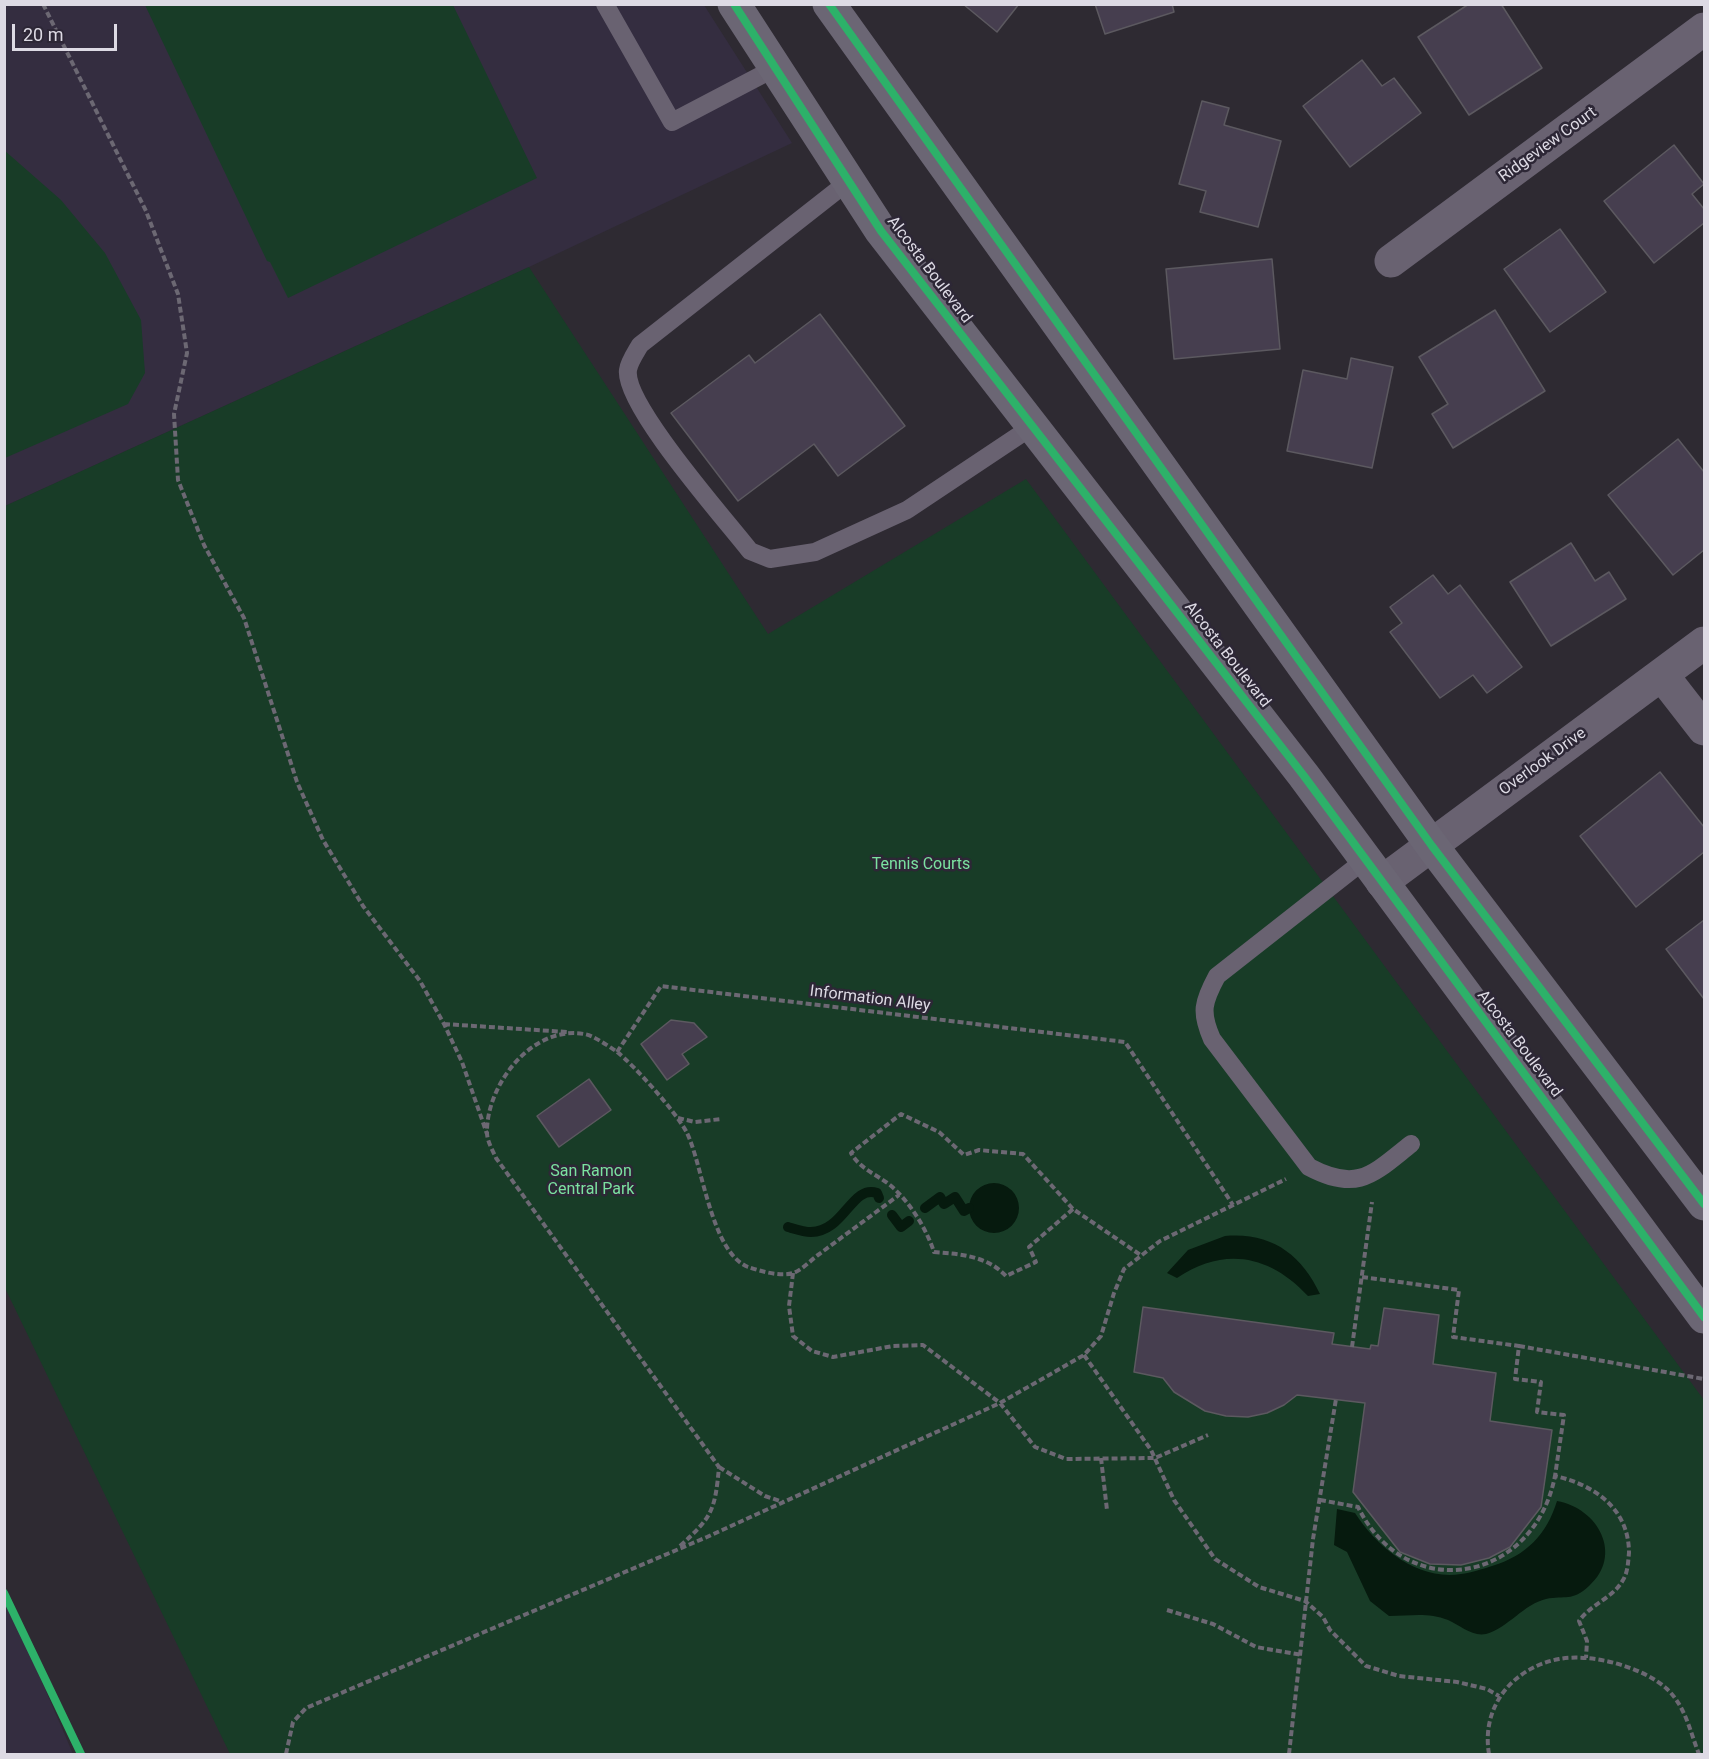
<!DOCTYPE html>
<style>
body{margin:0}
#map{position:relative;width:1709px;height:1759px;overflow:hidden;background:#2e2a32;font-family:Roboto,sans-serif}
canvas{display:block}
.frame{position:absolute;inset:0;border:6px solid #dddae4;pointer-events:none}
.scale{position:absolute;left:12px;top:24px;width:105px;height:27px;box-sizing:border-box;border:3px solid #dddae4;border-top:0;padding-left:8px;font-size:18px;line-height:21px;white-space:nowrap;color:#dddae4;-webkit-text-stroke:4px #2d2736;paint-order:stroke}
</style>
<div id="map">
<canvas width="1709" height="1759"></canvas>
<div class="frame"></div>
<div class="scale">20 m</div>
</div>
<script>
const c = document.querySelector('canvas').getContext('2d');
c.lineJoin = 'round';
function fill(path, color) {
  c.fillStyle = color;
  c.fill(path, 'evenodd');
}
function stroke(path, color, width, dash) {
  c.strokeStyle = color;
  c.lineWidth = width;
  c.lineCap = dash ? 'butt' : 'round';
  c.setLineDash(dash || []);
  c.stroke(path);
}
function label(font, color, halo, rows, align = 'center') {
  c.font = font + ' Roboto,sans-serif';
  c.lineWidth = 5;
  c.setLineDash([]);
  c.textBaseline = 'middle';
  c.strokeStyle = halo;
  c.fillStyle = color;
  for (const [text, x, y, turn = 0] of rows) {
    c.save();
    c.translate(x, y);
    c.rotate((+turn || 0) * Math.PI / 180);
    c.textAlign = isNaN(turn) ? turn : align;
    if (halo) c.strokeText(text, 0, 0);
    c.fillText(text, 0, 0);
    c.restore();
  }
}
const built = new Path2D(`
 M4,5h700l88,138 -263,124 -524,239z
 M5,1596l68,158h-68z`);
const green = new Path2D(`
 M145,5h308l84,173 -249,120 -18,-36 -3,-1z
 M4,150l57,50 44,53 36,67 4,53 -17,31 -123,54z
 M529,267l239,367 258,-155 678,921v354h-1474l-225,-466v-782z`);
const water = new Path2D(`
 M969 1208a25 25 0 1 1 50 0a25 25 0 1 1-50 0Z
 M1225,1236c46,-4 76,18 95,58l-12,2c-38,-41 -84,-50 -131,-18l-10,-5 21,-23z
 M1557,1501c41,7 67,54 32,85 -17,16 -24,9 -43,13 -22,5 -38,29 -60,35 -14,3 -26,-9 -38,-14 -20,-8 -38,-4 -59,-4l-19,-15 -23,-49 -13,-7 3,-36 18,4c22,34 62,68 106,61 10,-1 21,-5 31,-8 34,-10 55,-32 65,-65z`);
const stream = new Path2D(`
 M925,1208l15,-11 4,7 11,-7 9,14 5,-3
 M892,1215l9,12 8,-6
 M788,1227c7,2 16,5 23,5 33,0 41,-48 66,-39l2,5`);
const building = new Path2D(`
 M963,4h56l-22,28z
 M1095,4h77l2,8 -69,22z
 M1469,4h32l41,64 -73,47 -51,-78z
 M1362,60l20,26 12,-8 27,35 -71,54 -47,-61z
 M1202,101l27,7 -5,17 57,16 -23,86 -58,-15 6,-21 -27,-7z
 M1674,145l30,39 -12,10 12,15v14l-50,40 -50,-62z
 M1560,229l46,63 -56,40 -46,-63z
 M1272,259l8,90 -106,10 -8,-90z
 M1495,310l50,81 -92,57 -21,-34 16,-10 -29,-47z
 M820,314l85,112 -67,50 -24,-32 -76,57 -67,-88 78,-58 6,8z
 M1351,358l42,9 -21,101 -85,-17 16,-81 44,9z
 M1678,439l26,33v78l-31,25 -65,-80z
 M1571,543l24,38 14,-9 17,27 -75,47 -41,-64z
 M1433,575l15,19 12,-9 62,82 -35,26 -14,-18 -33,23 -50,-66 12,-9 -12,-16z
 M1660,772l44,55v25l-68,55 -56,-71z
 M1704,920v79l-38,-50z
 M671,1020l23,3 13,14 -25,17 7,10 -22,16 -26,-36z
 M589,1079l22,31 -52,37 -22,-31z
 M1143,1307l191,26 -2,11 38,5 1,-4 7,1 6,-38 55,7 -6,49 63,9 -6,48 62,9 -11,77 -31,40 -21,11 -28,7 -31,-1 -30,-12 -47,-60 12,-89 -68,-8 -13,10 -17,8 -19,4 -22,-1 -21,-5 -31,-19 -11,-14 -29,-6z`);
const path = new Path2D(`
 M43,4l103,207 32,83 9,59 -13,61 4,66 26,65 40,73 53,164 26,58 40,66 57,75 24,43 18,38 25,72
 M444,1024l123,8
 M617,1052l44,-66 464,56 108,163
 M678,1118l17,4 26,-3
 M1073,1209l-44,38 7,15 -30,14c-19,-20 -45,-22 -72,-24 -8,-24 -24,-50 -44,-67 -14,-11 -30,-16 -39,-32l50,-39 38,18 25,23 15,-5 44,4 50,55 69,47
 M793,1273l-4,33 4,30 19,15 21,6 60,-11 30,-1 77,58 35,44 31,12 89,-1 53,-23
 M1362,1277l97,13 -6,47 66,9 -4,33 26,3 -4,30 27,3 -9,61
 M1519,1346l185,33
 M1352,1347l20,-145
 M1084,1355l67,95 23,50 41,59 44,28 46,14 18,16 7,13 36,36 33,10 58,6 30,7 12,7
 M1101,1458l6,52
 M719,1467l46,29 18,6
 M1320,1500l38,7c49,99 176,76 197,-31 40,9 74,33 74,77 -1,9 -1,19 -6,27 -10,18 -32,24 -44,41l8,20 -1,17
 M680,1546c32,-29 35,-35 39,-79l-223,-309c-3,-7 -9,-17 -9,-25 -1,-48 45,-108 97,-99 9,1 24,12 32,17 18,14 61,62 71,82 16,33 24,119 61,134 12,4 32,10 45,6 8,-2 18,-13 25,-18 27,-20 54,-40 81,-60
 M1167,1610l46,14 43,23 46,8
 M286,1754l7,-32 13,-14 401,-171 293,-134 84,-48 17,-19 13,-43 10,-24 36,-28 126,-62
 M1289,1754l24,-215 23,-140
 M1489,1754c-8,-47 23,-86 70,-95 33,-6 84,8 108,30 19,18 23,43 32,65`);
const lane = new Path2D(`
 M605,4l67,118 103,-54
 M849,181l-209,164c-4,7 -11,17 -12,25 -5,34 98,150 122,181l20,8 45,-7 92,-42 126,-84
 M1366,859l-149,117c-14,26 -17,36 -5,63l97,128c49,26 64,7 102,-23`);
const street = new Path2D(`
 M1391,261l313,-232
 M1662,675l42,54
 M1382,882l322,-239`);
const secondary = new Path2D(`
 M734,4l147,227 423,545 400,541
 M829,4l603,842 272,358`);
const cycleway = new Path2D(`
 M734,4l147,227 423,545 400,541
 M829,4l603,842 272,358
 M4,1593l77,161`);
const streetNames = [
 ["Ridgeview Court",1548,145,-36],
 ["Alcosta Boulevard",929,270,53],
 ["Alcosta Boulevard",1227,655,52],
 ["Overlook Drive",1543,762,-36],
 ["Information Alley",870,999,7],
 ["Alcosta Boulevard",1519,1044,53]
];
const parkNames = [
 ["Tennis Courts",921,865],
 ["San Ramon",591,1172],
 ["Central Park",591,1190]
];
fill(built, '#342d40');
fill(green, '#183c27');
fill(water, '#061a0e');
stroke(stream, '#061a0e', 10);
fill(building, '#463e4f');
stroke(building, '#5c5960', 1.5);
stroke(path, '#6c6873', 4, [6, 3]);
stroke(lane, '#696271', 18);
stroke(street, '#696271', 33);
stroke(secondary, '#6b6674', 33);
stroke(cycleway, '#2db169', 8);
label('16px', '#dddae4', '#2d2736', streetNames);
label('16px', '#7be2a0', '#2d2736', parkNames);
</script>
